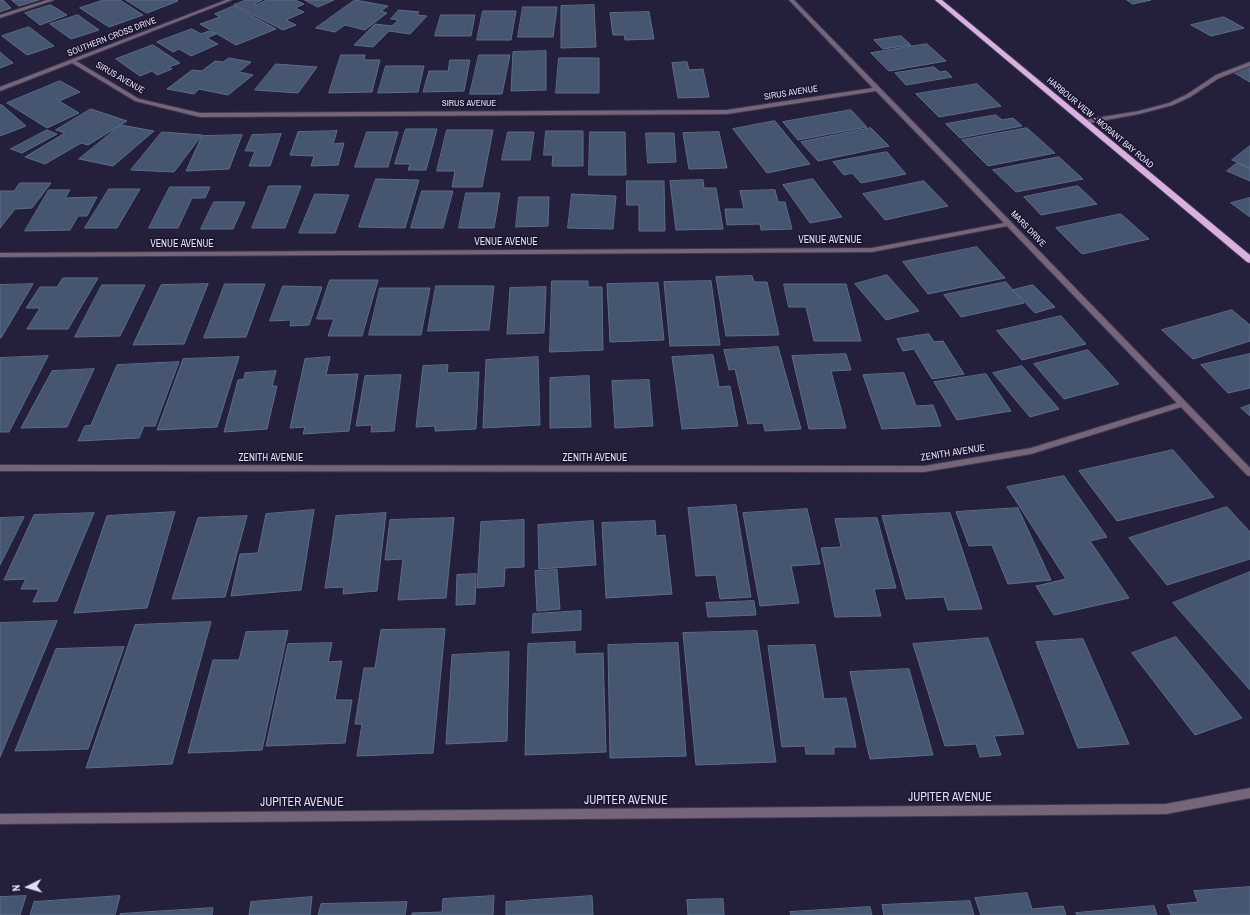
<!DOCTYPE html>
<style>
body{margin:0}
#map{position:relative;width:1250px;height:915px;overflow:hidden;background:#241f3a;font-family:"Archivo Narrow",sans-serif}
canvas{display:block}
.north{position:absolute;left:8px;top:867px;width:40px;height:40px;-webkit-text-stroke:3px #1b152f;paint-order:stroke;rotate:265deg;font-size:11px;font-weight:700;line-height:16px;text-align:center;color:#e0def0}
.north::after{content:'';display:block;margin:auto;width:14px;height:18px;background:#e0def0;clip-path:polygon(50% 0,100% 100%,50% 72%,0 100%)}
</style>
<div id="map">
<canvas width="1250" height="915"></canvas>
<div class="north">N</div>
</div>
<script>
const c = document.querySelector('canvas').getContext('2d');
c.lineJoin = 'round';
function fill(path, color) {
  c.fillStyle = color;
  c.fill(path, 'evenodd');
}
function stroke(path, color, width, dash) {
  c.strokeStyle = color;
  c.lineWidth = width;
  c.lineCap = dash ? 'butt' : 'round';
  c.setLineDash(dash || []);
  c.stroke(path);
}
function label(font, color, halo, rows, align = 'center') {
  c.font = font + ' "Archivo Narrow",sans-serif';
  c.lineWidth = 3;
  c.setLineDash([]);
  c.textBaseline = 'middle';
  c.strokeStyle = halo;
  c.fillStyle = color;
  for (const [text, x, y, turn = 0] of rows) {
    c.save();
    c.translate(x, y);
    c.rotate((+turn || 0) * Math.PI / 180);
    c.textAlign = isNaN(turn) ? turn : align;
    if (halo) c.strokeText(text, 0, 0);
    c.fillText(text, 0, 0);
    c.restore();
  }
}
const building = new Path2D(`
 M0,0h3l8,8 -11,4z
 M12,0h27l-20,6z
 M104,0h16l23,15 -34,12 -29,-19z
 M126,0h50l2,1 -31,12z
 M246,0h16l-8,4 2,1 11,-5h28l9,4 -9,4 9,4 -18,8 10,5 -13,5 -49,-25z
 M305,0h29l-16,7z
 M355,0l33,6 -7,5 6,2 -22,17 -20,-5 -10,7 -19,-4z
 M1127,0h24l-18,4z
 M51,5l16,10 -27,10 -15,-12z
 M594,5l2,42 -35,1v-42z
 M234,6l42,23 -40,16 -36,-21 20,-7 -5,-3z
 M523,7h34l-4,30h-35z
 M399,10l20,2 -2,3 10,1 -17,18 -21,-3 -16,16 -19,-2 21,-21 17,2 6,-6 -7,-1z
 M483,11h33l-5,29h-34z
 M649,12l5,27 -29,1 -1,-5h-11l-3,-22z
 M78,15l21,15 -28,9 -21,-15z
 M441,15h34l-4,21h-36z
 M1224,17l20,11 -33,8 -20,-11z
 M29,27l25,19 -27,9 -25,-19z
 M192,29l9,5 8,-3 7,3 -9,4 11,6 -27,12 -12,-7 -6,3 -16,-10z
 M901,36l10,9 -28,4 -9,-9z
 M927,44l19,17 -57,10 -18,-18z
 M153,45l27,18 -11,4 3,2 -15,6 -5,-4 -12,5 -24,-17z
 M546,51v39l-35,1 2,-39z
 M0,52l13,11 -13,5z
 M341,55h24l-1,5h16l-8,32 -43,1z
 M479,55h31l-8,39h-32z
 M229,58l22,4 -12,10 14,3 -25,20 -29,-6 -5,5 -27,-5 25,-19 10,1 13,-10 8,1z
 M559,58h40v35h-43z
 M450,60h20l-6,31 -41,1 6,-21h19z
 M687,62l2,8 14,-1 6,28 -31,1 -6,-35z
 M276,64l41,3 -19,26 -43,-3z
 M386,66h38l-6,26 -40,1z
 M1250,66v16l-19,-11z
 M934,67l6,5 6,-1 6,6 -46,8 -11,-12z
 M60,81l20,11 -21,9 20,12 -32,15 -40,-25z
 M977,84l24,22 -62,11 -23,-23z
 M0,105h2l24,21 -26,10z
 M91,109l36,12 -39,24 -7,-2 -36,21 -20,-7 40,-24 -9,-3z
 M851,110l16,17 -69,13 -15,-18z
 M996,115l6,5 11,-2 9,8 -62,12 -14,-14z
 M775,121l35,43 -43,9 -34,-44z
 M121,125l33,6 -41,35 -34,-7z
 M871,128l18,18 -71,15 -17,-19z
 M1027,128l28,25 -67,13 -26,-26z
 M406,129h31l-11,41h-18l2,-6h-15z
 M47,130l10,4 -35,19 -11,-4z
 M447,130h46l-11,57h-30l3,-16h-18z
 M337,131l-4,13 11,-1 -6,22 -27,1 3,-10 -24,-1 8,-23z
 M546,131h37v35h-31l1,-11h-9z
 M162,132l40,3 -28,37 -43,-2z
 M367,132h31l-10,35h-33z
 M508,132h26l-4,28h-28z
 M590,132h35l1,43h-37z
 M719,132l8,36 -38,1 -6,-36z
 M646,133h28l2,29 -28,1z
 M281,134l-11,32h-21l6,-15h-10l7,-16z
 M242,135l-13,34 -43,2 16,-35z
 M1250,146v22l-18,-8z
 M887,152l19,22 -45,9 -9,-10 -8,2 -11,-13z
 M1059,157l24,22 -67,13 -23,-22z
 M1237,163l13,6v12l-23,-10z
 M376,179l43,1 -14,48 -46,-1z
 M813,179l29,38 -32,6 -27,-38z
 M703,180l1,8h12l7,41 -47,1 -6,-49z
 M627,181h37l1,50h-26v-26h-12z
 M924,181l24,25 -63,14 -22,-26z
 M20,183h31l-19,25 -17,1 -15,19v-37h14z
 M269,186h32l-16,42h-33z
 M1078,186l19,18 -56,11 -17,-18z
 M170,187h40l-5,11h-13l-14,30h-29z
 M109,189h31l-23,39h-32z
 M49,190h21l-5,8 32,-1 -10,19h-9l-8,14 -45,1z
 M775,190l3,12h7l7,27 -31,1 -1,-6 -33,1 -2,-16h19l-4,-18z
 M422,191h31l-10,37h-32z
 M466,193h34l-6,35h-35z
 M315,194l34,1 -14,38h-36z
 M572,194l44,2 -3,33 -45,-1z
 M519,197h30l-1,29 -32,1z
 M1250,198v19l-19,-14z
 M214,202h31l-12,27h-32z
 M1121,214l28,25 -67,15 -26,-26z
 M977,247l28,31 -77,16 -25,-32z
 M887,275l32,36 -33,9 -31,-36z
 M752,276l2,6h13l12,53 -53,1 -10,-59z
 M63,278h35l-30,51h-41l13,-21h-14l14,-21h17z
 M330,280h48l-16,56h-34l6,-17h-17z
 M552,281h36v6h14l1,63 -53,2z
 M711,281l9,64 -50,1 -6,-64z
 M1006,282l18,21 -63,14 -17,-22z
 M658,283l6,57 -54,2 -3,-58z
 M33,284l-32,54h-1v-53z
 M208,284l-24,60 -51,1 28,-60z
 M225,284h40l-19,53 -42,1z
 M784,284h62l15,57h-47l-8,-34h-17z
 M102,285h43l-25,51 -45,1z
 M1033,285l22,22 -20,6 -22,-23z
 M283,286l39,1 -13,38 -19,1 1,-6 -21,1z
 M436,286h58l-5,44 -61,1z
 M546,287l-2,46 -37,1 3,-46z
 M380,288h50l-9,47h-52z
 M1232,310l18,15v16l-57,18 -31,-29z
 M1061,316l25,28 -64,16 -25,-29z
 M929,334l5,8 9,-1 21,33 -32,5 -18,-30 -11,2 -6,-12z
 M778,347l23,82 -36,2 -2,-8 -15,1 -13,-55 -6,1 -5,-20z
 M1088,350l31,34 -55,15 -30,-35z
 M846,354l5,16 -20,1 15,57 -37,1 -17,-73z
 M1250,354v34l-22,5 -27,-28z
 M713,355l6,32 11,-1 8,40 -56,3 -10,-72z
 M48,356l-39,76h-9v-74z
 M239,357l-22,70 -60,3 26,-71z
 M330,357l-4,18 32,-1 -9,57 -46,3 2,-7 -15,1 15,-69z
 M538,357l2,68 -57,3 3,-68z
 M179,362l-24,64h-11l-5,12 -61,3 7,-15 6,-1 26,-60z
 M448,365l-1,8 32,-1 -3,57 -41,2v-5l-19,1 7,-61z
 M1022,366l37,43 -29,8 -37,-44z
 M94,369l-27,58 -46,1 31,-57z
 M276,371l-4,15h5l-10,43 -43,3 14,-52 6,-1 1,-6z
 M904,373l12,33 17,-1 8,21 -59,3 -19,-54z
 M986,374l25,37 -54,9 -23,-38z
 M401,375l-7,56 -23,1 1,-7 -16,1 9,-50z
 M589,376l2,51 -41,1v-50z
 M649,380l4,46 -38,2 -3,-47z
 M1250,405v11l-9,-8z
 M1173,450l41,47 -97,24 -38,-50z
 M1064,476l43,61 -17,4 39,57 -75,17 -18,-29 30,-7 -59,-92z
 M736,505l15,92 -31,2 -4,-24 -20,1 -8,-68z
 M1227,507l23,25v27l-83,26 -38,-47z
 M1018,508l33,72 -43,4 -16,-39 -23,1 -13,-34z
 M807,509l13,55 -29,2 8,37 -39,3 -17,-93z
 M314,510l-13,80 -70,6 9,-42 18,-1 8,-39z
 M175,512l-28,96 -73,5 33,-97z
 M94,513l-37,88 -24,1 6,-13h-18l5,-10 -22,1 30,-65z
 M386,513l-9,78 -34,3 1,-7 -19,1 11,-72z
 M950,513l32,96 -34,1 -4,-13 -38,2 -24,-83z
 M247,516l-22,81 -53,2 26,-81z
 M24,517l-24,48v-47z
 M454,518l-8,80 -48,2 5,-41 -18,1 5,-40z
 M877,518l19,70 -22,1 7,27 -46,1 -14,-69 20,-1 -6,-28z
 M524,520v47l-19,1 -1,18 -27,2 4,-66z
 M593,521l3,44 -57,4 -1,-44z
 M655,521l1,15 9,-1 7,59 -66,4 -4,-75z
 M557,570l3,39 -23,2 -2,-40z
 M1250,572v118l-77,-87z
 M476,574l-1,30 -19,1 1,-30z
 M754,601l2,14 -48,2 -2,-14z
 M581,611v19l-49,3 1,-19z
 M57,621l-57,136v-134z
 M211,622l-39,142 -86,4 49,-143z
 M445,629l-12,124 -76,3 5,-32h-7l9,-56h11l6,-38z
 M288,631l-26,119 -74,3 25,-93h26l7,-28z
 M757,631l19,131 -80,3 -13,-132z
 M1176,637l66,81 -47,17 -63,-82z
 M988,638l36,96 -30,2 7,19 -21,2 -4,-13 -31,2 -32,-102z
 M1083,639l46,105 -51,4 -42,-106z
 M575,642v12l28,-1 3,99 -81,3 3,-111z
 M332,643l-4,19 14,-1 -7,39h17l-7,43 -79,3 22,-102z
 M678,643l8,113 -76,2 -2,-113z
 M815,645l9,54 22,-1 10,49h-22v7h-28l-1,-8 -23,1 -14,-101z
 M124,647l-36,102 -73,2 41,-102z
 M509,652l-2,89 -61,3 6,-89z
 M909,669l24,86 -63,4 -20,-87z
 M1250,887v28h-79l-4,-10 31,-3 -4,-11z
 M1027,893l5,16 31,-3 3,9h-85l-6,-17z
 M26,896l-6,19h-20v-18z
 M120,896l-5,19h-85l4,-13z
 M494,896l-1,19h-81v-2l30,-1 1,-13z
 M592,896l1,19h-87v-13z
 M312,897l-2,18h-61l2,-13z
 M723,899l1,16h-36l-1,-15z
 M970,901l4,14h-90l-2,-10z
 M407,902l-2,13h-87l3,-11z
 M1154,906l3,9h-80l-1,-2z
 M870,907l2,8h-81l-1,-3z
 M213,908l-1,7h-92v-1z`);
const service = new Path2D(`
 M1250,62v4l-31,12 -29,19 -17,8 -34,9 -55,10 -3,-2 3,-2 55,-9 30,-8 17,-8 30,-20z`);
const minor = new Path2D(`
 M47,0h7l-54,18v-3z
 M226,0h6l-156,61 63,38 61,14 527,-3 146,-22 -84,-88h5l218,223 238,245v8l-3,-1 -66,-68 -150,47 -107,18 -924,-1v-6l924,1 107,-18 146,-45 -170,-177 -135,26 -872,5v-4l872,-5 132,-25 -128,-132 -149,23 -527,3 -65,-16 -63,-38 -72,28v-4z
 M1250,788v10l-84,16 -1166,10v-10l1166,-10z`);
const trunk = new Path2D(`
 M935,0h7l308,255v8l-3,-1z`);
const farStreetnames = [
 ["SOUTHERN CROSS DRIVE",112,37,-21],
 ["SIRUS AVENUE",120,78,30],
 ["SIRUS AVENUE",791,93,-9],
 ["SIRUS AVENUE",469,104],
 ["HARBOUR VIEW - MORANT BAY ROAD",1100,123,40],
 ["MARS DRIVE",1028,229,46]
];
const streetNames = [
 ["VENUE AVENUE",830,240],
 ["VENUE AVENUE",506,242],
 ["VENUE AVENUE",182,244],
 ["ZENITH AVENUE",953,453,-9],
 ["ZENITH AVENUE",271,458],
 ["ZENITH AVENUE",595,458]
];
const nearStreetnames = [
 ["JUPITER AVENUE",950,798],
 ["JUPITER AVENUE",626,801],
 ["JUPITER AVENUE",302,803]
];
fill(building, '#465671');
stroke(building, '#5c6d89', 1);
stroke(service, '#3e3a53', 2);
stroke(minor, '#3e3a53', 2);
stroke(trunk, '#3e3a53', 2);
fill(service, '#766479');
fill(minor, '#766479');
fill(trunk, '#dab0e1');
label('9px', '#e0def0', '#1b152f', farStreetnames);
label('10px', '#e0def0', '#1b152f', streetNames);
label('12px', '#e0def0', '#1b152f', nearStreetnames);
</script>
